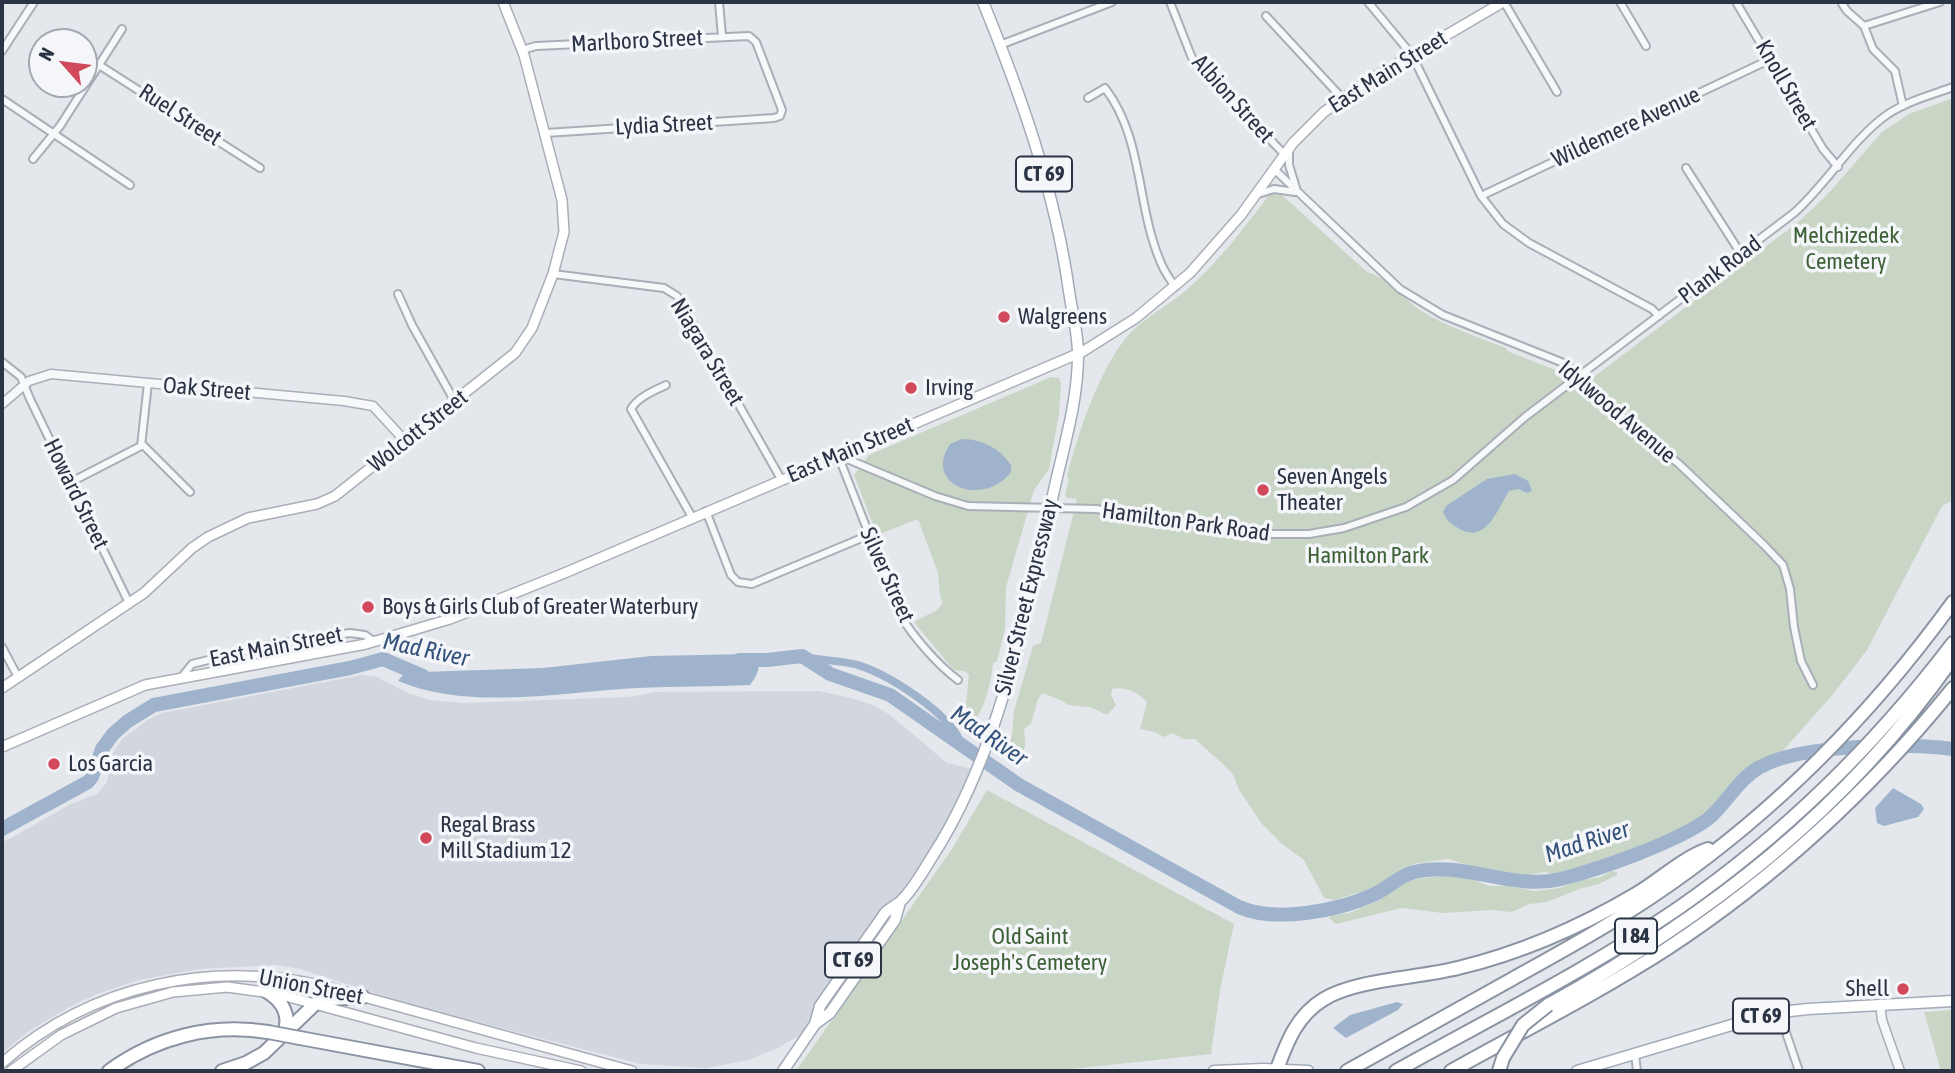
<!DOCTYPE html>
<style>
body{margin:0}
#map{position:relative;width:1955px;height:1073px;overflow:hidden;background:#e4e7ec;font-family:"Asap Condensed",sans-serif}
canvas{display:block}
.frame{position:absolute;inset:0;border:4px solid #2b3445;pointer-events:none}
.north{position:absolute;left:28px;top:28px;width:70px;height:70px;box-sizing:border-box;background:#f4f6f9;border:2px solid #a4a8b1;border-radius:50%;rotate:298deg;font-size:19px;font-weight:700;line-height:28px;text-align:center;color:#2b3445}
.north::after{content:'';display:block;margin:auto;width:24px;height:32px;background:#d1495b;clip-path:polygon(50% 0,100% 100%,50% 72%,0 100%)}
</style>
<div id="map">
<canvas width="1955" height="1073"></canvas>
<div class="frame"></div>
<div class="north">N</div>
</div>
<script>
const c = document.querySelector('canvas').getContext('2d');
c.lineJoin = 'round';
function fill(path, color) {
  c.fillStyle = color;
  c.fill(path, 'evenodd');
}
function stroke(path, color, width, dash) {
  c.strokeStyle = color;
  c.lineWidth = width;
  c.lineCap = dash ? 'butt' : 'round';
  c.setLineDash(dash || []);
  c.stroke(path);
}
function label(font, color, halo, rows, align = 'center') {
  c.font = font + ' "Asap Condensed",sans-serif';
  c.lineWidth = 7;
  c.setLineDash([]);
  c.textBaseline = 'middle';
  c.strokeStyle = halo;
  c.fillStyle = color;
  for (const [text, x, y, turn = 0] of rows) {
    c.save();
    c.translate(x, y);
    c.rotate((+turn || 0) * Math.PI / 180);
    c.textAlign = isNaN(turn) ? turn : align;
    if (halo) c.strokeText(text, 0, 0);
    c.fillText(text, 0, 0);
    c.restore();
  }
}
const built = new Path2D(`
 M362,675l15,2 33,17 20,6 33,3 166,-6 26,-5 164,-1 36,8 20,7 15,9 57,48 26,6 -37,72 -131,191 -25,15 -31,13 -43,8 -65,-4 -229,-59 -112,-36 -23,-4 -78,4 -60,11 -42,14 -28,13 -40,24 -27,22v-210l69,-39 26,-10 10,-12 5,-27 10,-16 26,-19 14,-7z`);
const green = new Path2D(`
 M1953,98v402l-11,6 -75,144 -33,43 -68,77 -9,4 -52,50 -111,49 -15,4 -29,4 1,-7 -6,-2 -24,4 -27,-3 -46,-14 -35,5 -40,24 -38,12 -11,-2 -20,-38 -22,-16 -20,-20 -23,-34 -6,-16 -10,-10 -28,-25h-12l-10,-6 -10,4 -8,-5 -15,-3 7,-27c-9,-10 -22,-16 -35,-13l-1,6 5,10 -9,10 -17,-8 -22,-2 -7,-5 -19,-7 -4,6 -7,25 -7,5c0,8 5,18 -4,24l-12,-4 4,-13 2,-25 19,-65 8,-3 36,-144 -9,-1 -3,-2 4,-17 -2,-3c11,-42 31,-103 58,-137 14,-18 39,-31 58,-46 35,-30 64,-68 91,-105l93,84c20,6 36,26 53,38 26,17 58,27 86,38l1,3 61,24 11,13 218,-165 29,-27 56,-64 27,-18z
 M1051,377l8,1 2,6 -2,29 -10,56 -15,21 -28,97 -1,42 -8,32 -4,2c-1,15 -10,57 -25,62l-3,-11 4,-39 -4,-4h-7l-6,-3 -38,-46 23,-12 6,-7 -3,-7 -2,-23 -20,-54 -41,16 -23,-60 15,-20z
 M987,790l247,134 -14,66 -9,64 -158,17h-257l156,-222z
 M1611,871l6,1v3l-18,9 -20,5 -32,13 -18,2 -17,8 -20,-2 -49,3 -41,-5 -66,16 -7,-6 3,-3 17,-2 29,-12 30,-21 50,-6 32,12h19l25,5 26,-3 16,-7 25,-4z
 M1953,1010v61h-12l-17,-59z`);
const water = new Path2D(`
 M962,439c21,0 37,9 49,26v7c-27,36 -89,14 -61,-28z
 M1515,474l13,7 4,10 -5,2 -8,-4 -10,2c-12,19 -23,54 -51,37 -8,-5 -12,-8 -15,-16l3,-6 41,-27z
 M747,654l8,2c8,10 1,21 -5,29 -38,2 -75,1 -113,3 -75,4 -168,23 -239,-7l11,-14 12,5 122,-4 108,-12z
 M1893,788l28,16 3,5 -6,8 -34,9 -7,-3 -2,-15z
 M1397,1002l6,2 -5,6 -52,28 -13,-10 17,-13z`);
const canal = new Path2D(`
 M804,657c18,4 36,3 54,8 31,10 94,49 104,81`);
const river = new Path2D(`
 M739,660h28l35,-4 28,18 60,21 129,90 220,122c36,16 98,4 134,-12 14,-6 26,-19 41,-23 50,-12 97,19 147,7 39,-10 116,-37 147,-60 19,-16 30,-40 52,-52 42,-23 145,-24 193,-18
 M2,829l86,-47 4,-5 10,-28 11,-15 15,-13 26,-16 196,-37 33,-9 40,17`);
const minor = new Path2D(`
 M719,2l3,34
 M1170,2l22,56 92,96
 M1368,2l44,53 69,141 22,28 26,19 123,66 7,7
 M1504,2l53,90
 M1620,2l26,44
 M1736,2l87,147 15,18
 M1841,2l6,9 17,15 9,23 22,22 8,35
 M1266,16l76,82
 M1864,26l76,-24
 M1000,45l112,-43
 M522,50l14,-4 213,-10 7,6 26,68 -2,6 -6,2 -228,15
 M2,51l32,-49
 M99,65l161,103
 M1088,98l17,-10c39,51 31,118 56,175 3,8 9,16 14,24
 M2,99l128,86
 M1289,150v15l8,26
 M33,159l27,-33 62,-97
 M1686,168l55,86
 M1274,169l126,120 43,26 123,49 71,67 42,33 85,81 19,20 7,24 4,38 7,34 12,24
 M1255,195l19,-6 21,3
 M1481,196l290,-137
 M553,274l111,14 13,8 104,183
 M398,294l14,31 43,77
 M2,362l19,15 9,22 99,204
 M666,385c-12,6 -28,12 -35,24l61,108
 M142,444l48,48
 M838,455l63,161c12,21 38,50 57,64
 M840,456l95,40 33,10 128,3 170,25h43l35,-6 62,-21 47,-27 72,-63 269,-204c33,-29 58,-74 94,-99 20,-13 43,-19 65,-27
 M71,482l70,-36 7,-63
 M706,511l25,64 7,7 14,2 117,-49
 M2,647l16,30
 M181,678l11,-14 76,-19 82,-12 15,2 10,7
 M1779,1012l20,59
 M1635,1054l2,17`);
const tertiary = new Path2D(`
 M2,404l27,-23 22,-7 293,27 29,5 33,36
 M1880,1004l2,16 18,51`);
const secondary = new Path2D(`
 M2,688l142,-95 48,-45 16,-11 40,-19 69,-14 18,-8 180,-143 17,-25 21,-54 11,-42 -2,-32 -38,-145 -21,-53
 M2,747l143,-62 221,-41 84,-25 117,-47 515,-220 54,-34 54,-45 51,-58 52,-72 31,-31 44,-31 135,-79
 M2,1063c90,-79 210,-104 326,-76l304,84
 M11,1071l50,-36 55,-27 57,-16 54,-5 51,7 198,54 105,23`);
const primary = new Path2D(`
 M983,2c38,93 72,189 86,289 3,21 9,42 9,63 0,49 -15,94 -25,141
 M815,1024l15,-11 65,-93 5,-18
 M783,1071l32,-47 5,-18 65,-93c5,-5 12,-8 17,-13 12,-12 21,-29 30,-43 65,-101 88,-222 115,-337
 M1214,1071l49,-2 45,2
 M1577,1071l195,-58 36,-4 145,-8`);
const motorway = new Path2D(`
 M266,991c17,10 25,24 18,43
 M1548,1005c161,-89 299,-195 405,-347
 M300,1038l178,33
 M1277,1069c10,-27 20,-54 47,-70 33,-20 95,-21 134,-31 63,-15 122,-41 178,-74 22,-13 48,-37 72,-45
 M109,1071c47,-34 102,-48 159,-39
 M222,1071l24,-8 18,-10 51,-49 16,-5 32,-2
 M1347,1071c55,-31 111,-62 167,-93 52,-29 105,-58 155,-93 110,-77 205,-174 284,-283
 M1396,1071c95,-53 194,-102 284,-164 105,-73 196,-163 273,-264
 M1451,1071c72,-40 147,-78 217,-123 108,-71 204,-160 285,-260
 M1499,1071l4,-13`);
const primaryBridge = new Path2D(`
 M1047,520l6,-25`);
const motorwayBridge = new Path2D(`
 M268,1032l32,6
 M1503,1058l20,-33 25,-20`);
const markers = [
 [1004,317,7,"#d1495b"],
 [911,388,7,"#d1495b"],
 [1263,490,7,"#d1495b"],
 [368,607,7,"#d1495b"],
 [54,764,7,"#d1495b"],
 [426,838,7,"#d1495b"],
 [1903,989,7,"#d1495b"]
];
const shields = [
 [1044,174,56],
 [1636,936,42],
 [853,960,56],
 [1761,1016,56]
];
const shieldNames = [
 ["CT 69",1044,174],
 ["I 84",1636,936],
 ["CT 69",853,960],
 ["CT 69",1761,1016]
];
const streetNames = [
 ["Marlboro Street",637,41,-3],
 ["East Main Street",1388,72,-32],
 ["Knoll Street",1786,85,60],
 ["Albion Street",1233,99,48],
 ["Ruel Street",180,115,33],
 ["Lydia Street",664,125,-3],
 ["Wildemere Avenue",1626,127,-25],
 ["Plank Road",1720,270,-37],
 ["Niagara Street",707,352,59],
 ["Oak Street",207,389,5],
 ["Idylwood Avenue",1617,412,40],
 ["Wolcott Street",418,431,-38],
 ["East Main Street",850,450,-23],
 ["Howard Street",76,494,64],
 ["Hamilton Park Road",1186,522,8],
 ["Silver Street",887,575,66],
 ["Silver Street Expressway",1027,597,-76],
 ["East Main Street",276,647,-11],
 ["Union Street",311,987,11]
];
const parkNames = [
 ["Melchizedek",1846,236],
 ["Cemetery",1846,262],
 ["Hamilton Park",1368,556],
 ["Old Saint",1030,937],
 ["Joseph's Cemetery",1030,963]
];
const poiNames = [
 ["Walgreens",1018,317],
 ["Irving",925,388],
 ["Seven Angels",1277,477],
 ["Theater",1277,503],
 ["Boys & Girls Club of Greater Waterbury",382,607],
 ["Los Garcia",68,764],
 ["Regal Brass",440,825],
 ["Mill Stadium 12",440,851],
 ["Shell",1889,989,"right"]
];
const waterNames = [
 ["Mad River",426,650,12],
 ["Mad River",989,736,35],
 ["Mad River",1587,842,-18]
];
fill(built, '#d2d6de');
fill(green, '#c9d6c5');
fill(water, '#9fb4cc');
stroke(canal, '#9fb4cc', 8);
stroke(river, '#9fb4cc', 14);
stroke(minor, '#a9aeb7', 10);
stroke(tertiary, '#a9aeb7', 11);
stroke(secondary, '#a9aeb7', 12);
stroke(primary, '#a3abb8', 13);
stroke(motorway, '#8b94a3', 16);
stroke(minor, '#f7f8fa', 6);
stroke(tertiary, '#f7f8fa', 8);
stroke(secondary, '#fff', 9);
stroke(primary, '#fff', 10);
stroke(motorway, '#fff', 12);
stroke(primaryBridge, '#a3abb8', 13, []);
stroke(motorwayBridge, '#8b94a3', 16, []);
stroke(primaryBridge, '#fff', 10);
stroke(motorwayBridge, '#fff', 12);
for (const [x, y, r, color] of markers) {
  const dot = new Path2D();
  dot.arc(x, y, r, 0, 2 * Math.PI);
  c.fillStyle = color;
  c.fill(dot);
  stroke(dot, '#f4f6f9', 2.5);
}
for (const [x, y, w] of shields) {
  const box = new Path2D();
  box.roundRect(x - w / 2, y - 17.5, w, 35, 5);
  c.fillStyle = '#f4f6f9';
  c.fill(box);
  stroke(box, '#2b3445', 2);
}
label('bold 21px', '#2b3445', null, shieldNames);
label('23px', '#2b3445', '#f4f6f9', streetNames);
label('23px', '#3f6138', '#f4f6f9', parkNames);
label('23px', '#2b3445', '#f4f6f9', poiNames, 'left');
label('italic 24px', '#34527a', '#f4f6f9', waterNames);
</script>
